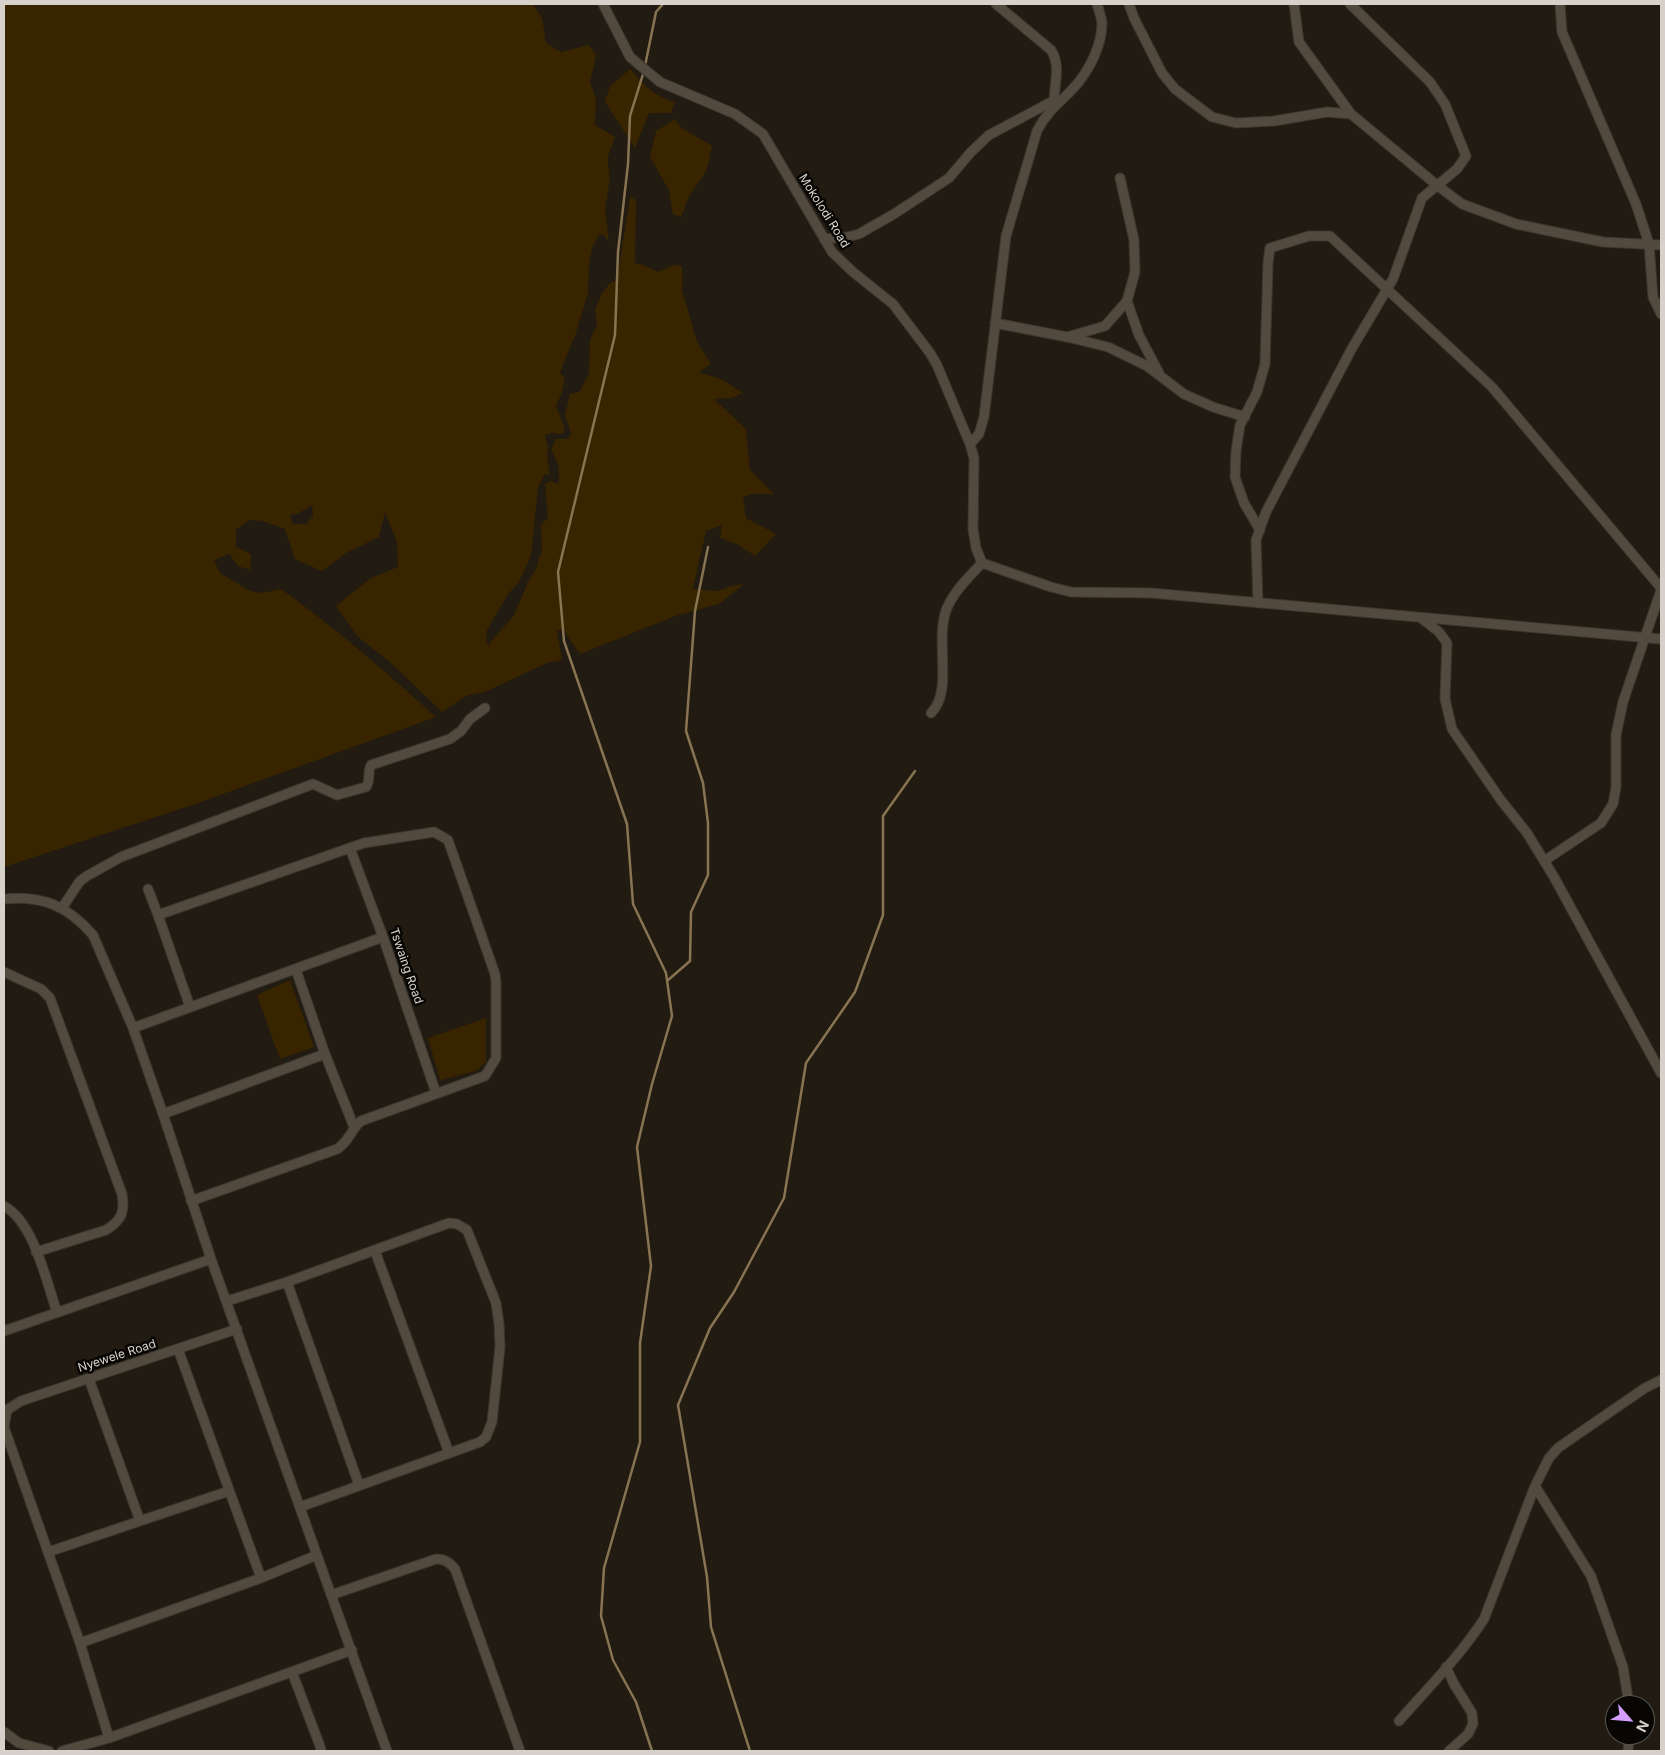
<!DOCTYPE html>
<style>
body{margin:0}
#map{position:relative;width:1665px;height:1755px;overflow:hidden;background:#211b11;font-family:Inter,sans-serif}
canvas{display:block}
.frame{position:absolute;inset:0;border:5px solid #d6d2cb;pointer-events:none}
.north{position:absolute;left:1605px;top:1695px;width:50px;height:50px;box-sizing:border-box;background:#080603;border:1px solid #5a5853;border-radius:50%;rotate:117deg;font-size:14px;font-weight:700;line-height:20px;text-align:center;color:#d6d2cb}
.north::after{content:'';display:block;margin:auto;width:18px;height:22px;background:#d29dfd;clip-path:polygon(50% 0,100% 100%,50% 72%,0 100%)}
</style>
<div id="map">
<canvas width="1665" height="1755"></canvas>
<div class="frame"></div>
<div class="north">N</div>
</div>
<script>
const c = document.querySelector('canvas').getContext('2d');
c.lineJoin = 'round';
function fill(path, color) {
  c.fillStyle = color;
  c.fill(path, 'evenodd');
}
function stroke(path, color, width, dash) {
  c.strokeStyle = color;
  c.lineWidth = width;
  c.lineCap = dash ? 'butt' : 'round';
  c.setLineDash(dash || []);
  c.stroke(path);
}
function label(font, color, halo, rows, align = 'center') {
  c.font = font + ' Inter,sans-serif';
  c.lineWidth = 5;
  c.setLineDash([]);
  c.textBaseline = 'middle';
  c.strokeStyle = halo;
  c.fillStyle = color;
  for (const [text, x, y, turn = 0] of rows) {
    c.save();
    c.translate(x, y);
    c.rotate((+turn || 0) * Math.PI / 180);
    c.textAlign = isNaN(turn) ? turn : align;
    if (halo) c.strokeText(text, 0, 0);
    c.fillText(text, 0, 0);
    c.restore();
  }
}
const green = new Path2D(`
 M4,4h529l9,14 4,25 15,9 28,-7 7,10 -6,27 6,17 -1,26 20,12 -7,19v9l2,13 -5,32 4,32 -6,-8 -4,1 -7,13 -3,17 -1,28 -12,40 -16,39 5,7 -3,13 -6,14 9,23 -3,5 -10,-1 -7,2 3,12 -1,9 3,19 -5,-1 -7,13 -7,69 -12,26 -11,12 -21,36 -1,9 2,6 26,-30 15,-35 8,-13 2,-10 3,-5 -1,-28 7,-6 -3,-34 6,-3 7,3c3,-14 0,-22 -7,-34l5,-11h12l3,-5 -6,-19 5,-21 10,-3 9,-18 1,-33 7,-15 -2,-15 7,-17 8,-10 7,-3 13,-83 6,3 -1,63 6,1 17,8 15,-7 9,1v24l15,52 14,22 -12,8 24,8 20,13 -11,5 -18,1 32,30 4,41 24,24h-23l-8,3 3,21 30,16 -21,22 -18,-12 -17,-6 2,-13 -16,6 -13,58 24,2 15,-5 12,-2 -25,20 -41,11 -98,39 -17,-25 -6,2 5,29 -15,3 -60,28 -21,5 -24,16 -50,-48 -35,-28 -21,-30 35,-28 27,-11 -1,-25 -12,-30 -6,25 -33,16 -24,18 -27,-12 -10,-30 -23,-8 -13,-1 -13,10v17l15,7 -1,16 -12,-4 -9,-12 -15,6 6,13 30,18 12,2 19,-4c55,39 105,83 155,128l-238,86 -194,64zM312,505l1,11 -7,8h-13l-3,-9 9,-2z
 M630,69c16,17 22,26 45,33l-4,11h-22l-14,35 -30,-46 5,-16z
 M675,119l7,9 30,18 -4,20 -5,10 -14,20 -8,21 -8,-3 -4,-24 -19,-33 6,-26z
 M290,980l24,67 -34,12 -23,-64z
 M486,1018v44l-10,9 -36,9 -12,-42z`);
const stream = new Path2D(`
 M645,66l11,-54 7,-8
 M644,71l-14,45 -2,48 -10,88 -3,83 -57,237 6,69 63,183 6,80 33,69 6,43 -20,68 -15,63 14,119 -11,77v99l-36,126 -3,48 12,44 23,42 16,49
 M667,981l23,-20 1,-49 17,-37v-52l-5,-40 -17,-52 9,-120 13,-64
 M750,1751l-39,-124 -4,-50 -29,-172 32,-77 24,-36 50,-94 22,-135 49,-71 28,-77v-99l32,-45`);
const minor = new Path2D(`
 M603,4l27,53 30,25 75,32 28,20 69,118 21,20 40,32 37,49 7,12 33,79 4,14 -1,71 3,19 6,15
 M996,4l55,46c11,17 2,37 3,56
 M1129,4l5,14 28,55 13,16 37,28 24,6 38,-2 53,-9 24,2
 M1294,4l5,38 52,72 87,72 24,18 54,20 87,18 58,3
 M1560,4l2,28 74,172 13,40 4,53 8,17
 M824,239l23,-2 12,-3 35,-20 55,-36 22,-26 18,-17 64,-34
 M1127,301l12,34 20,38
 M995,323l72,14 41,10 39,19 37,28 29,13 32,10
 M1067,337l38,-11 22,-25 8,-29 -1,-32 -14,-62
 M970,444l9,-10 5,-17 22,-181 31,-105c11,-22 26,-30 40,-47 14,-17 25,-40 25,-61 -1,-6 -3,-13 -5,-19
 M1260,530l-16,-27 -9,-26 1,-26 4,-26 17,-33 8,-28 3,-101 2,-15 39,-12h21l162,151 169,201
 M982,563l69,24 20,5 80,1 510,46
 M1258,603l-2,-63 10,-28 85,-162 42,-71 29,-81 35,-29 9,-13 -21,-52 -15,-22 -80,-78
 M1421,618l18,14 8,11 -2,56 7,30 48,70 27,34 27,44 107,196
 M931,713c23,-22 3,-74 16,-105 8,-18 22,-31 35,-45
 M350,848l33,89 53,156
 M1544,861l57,-38 12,-19 3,-17v-52l7,-33 38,-112
 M148,889l10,26
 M4,899c38,-4 64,7 89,36l40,93 30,86 48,145 176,492
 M62,908l18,-27 7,-5 34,-19 192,-73 24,11 29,-8c5,-6 1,-15 5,-22l79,-26 11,-8 9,-12 15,-11
 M296,970l29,84 29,73
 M4,972l37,17 9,9 72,196c3,18 0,26 -16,36l-70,22
 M190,1007l-32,-92 206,-72 70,-11 14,8 47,134 1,9v75l-11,18 -124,45c-10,8 -12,21 -24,28l-146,52
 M133,1028l250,-91
 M163,1114l162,-60
 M4,1206c30,16 42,75 53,106
 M375,1251l74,202
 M287,1282l72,203
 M227,1301l60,-19 162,-59 8,1 10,6 29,73 3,21 1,23 -8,75 -6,15 -6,5 -180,65
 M4,1331l207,-72
 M178,1349l83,229
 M89,1379l51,142
 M1535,1486l56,90 32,91 6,38
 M48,1552l181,-61
 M331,1595l105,-36c9,0 13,3 19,10l65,182
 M80,1643l181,-65 56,-23
 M1446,1667l8,17 18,29 1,11 -5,10 -19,17
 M292,1672l28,74 1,5
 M1399,1721c29,-33 61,-65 85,-102l51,-133 14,-28 9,-10 20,-14 67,-46 16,-8
 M4,1732l15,11 30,8
 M109,1738l-29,-95 -76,-216 3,-17 14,-9 216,-72
 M62,1751l47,-13 243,-88
 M1628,1751l1,-16`);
const streetNames = [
 ["Mokolodi Road",824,211,58],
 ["Tswaing Road",406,966,71],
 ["Nyewele Road",117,1356,-18]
];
fill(green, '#392400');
stroke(stream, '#887452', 2.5);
stroke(minor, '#3b3731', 11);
stroke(minor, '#524a3f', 9);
label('12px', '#d6d2cb', '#080603', streetNames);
</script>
